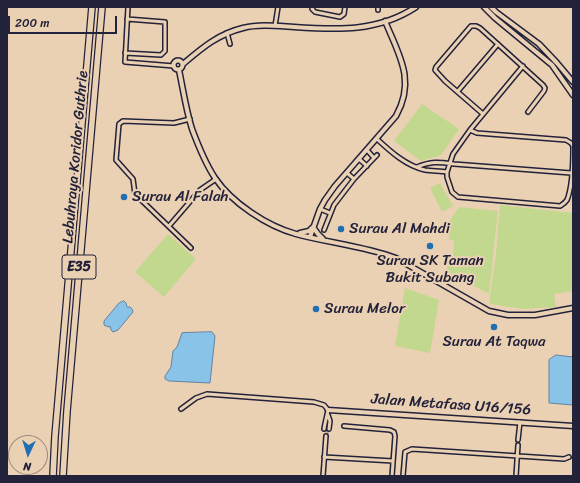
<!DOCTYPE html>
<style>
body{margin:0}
#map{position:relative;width:580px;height:483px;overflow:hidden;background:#ebd1b3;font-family:Sriracha,sans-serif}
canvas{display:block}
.frame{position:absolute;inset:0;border:8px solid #22223b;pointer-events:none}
.north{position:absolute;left:8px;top:435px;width:40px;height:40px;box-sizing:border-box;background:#ebd1b3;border:1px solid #9b8b83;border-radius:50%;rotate:184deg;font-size:11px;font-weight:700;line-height:16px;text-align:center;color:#22223b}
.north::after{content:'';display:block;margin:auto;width:14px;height:18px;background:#1f6fb2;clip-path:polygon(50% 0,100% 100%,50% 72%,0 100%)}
.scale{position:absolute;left:8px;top:16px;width:109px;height:18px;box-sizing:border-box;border:2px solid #22223b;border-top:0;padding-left:5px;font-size:12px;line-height:14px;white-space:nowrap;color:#22223b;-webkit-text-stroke:3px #ebd1b3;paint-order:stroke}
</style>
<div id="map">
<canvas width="580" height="483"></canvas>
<div class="frame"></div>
<div class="north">N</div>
<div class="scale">200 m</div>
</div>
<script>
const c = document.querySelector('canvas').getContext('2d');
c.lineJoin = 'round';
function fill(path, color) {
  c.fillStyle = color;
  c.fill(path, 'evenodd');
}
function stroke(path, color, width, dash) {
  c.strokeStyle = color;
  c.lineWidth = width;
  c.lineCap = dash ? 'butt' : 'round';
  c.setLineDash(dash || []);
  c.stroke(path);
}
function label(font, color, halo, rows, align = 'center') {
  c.font = font + ' Sriracha,sans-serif';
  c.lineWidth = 4;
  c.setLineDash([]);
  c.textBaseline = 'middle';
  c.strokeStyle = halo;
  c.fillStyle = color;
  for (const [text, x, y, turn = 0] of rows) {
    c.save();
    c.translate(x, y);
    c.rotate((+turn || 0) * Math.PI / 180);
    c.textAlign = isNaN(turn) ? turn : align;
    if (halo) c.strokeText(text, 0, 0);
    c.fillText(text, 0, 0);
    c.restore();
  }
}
const green = new Path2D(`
 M422,104l37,25 -18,26 -20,6 -27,-20z
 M440,183l13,23 -11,6 -12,-24z
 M500,205l73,8v78l-19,3 2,13 -32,2 -34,-5v-8l6,-43z
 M459,207l39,4 -9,83 -42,-23 1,-14 5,1 1,-18h-5l1,-20z
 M168,234l28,25 -32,38 -29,-25z
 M405,288l34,12 -9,53 -35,-7z`);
const water = new Path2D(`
 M124,301l2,2 1,4h3l2,2 1,3 -15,18 -5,2 -2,-2 -1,-4 -2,1 -4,-2v-4l15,-18z
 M212,332l3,4 -5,47 -41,-2 -4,-2v-3l6,-9 2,-16 4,-4 5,-14z
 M556,355l17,2v48l-24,-2v-43z`);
const streetTunnel = new Path2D(`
 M324,429l2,7 3,-7`);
const street = new Path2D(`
 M128,7l-3,55 49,4
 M313,7l-1,2 3,3 25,5 4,-3 1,-7
 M378,10v-3
 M275,26l3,-19
 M227,33l3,11
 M125,53l36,2 4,-4v-29l-38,-3
 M523,66l-53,64 -17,24 -6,18v5l5,15 6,5 102,9c3,-2 5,-3 7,-6 5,-12 6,-39 6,-53
 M458,91l40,-47
 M483,114l-38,-33 -10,-11 1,-3 35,-41h5l4,2 63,57 2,3 -1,3 -16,21
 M190,119l-16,4 -51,-2 -4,3 -3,36 17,19 2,15 56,54
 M470,130l7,3 89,7 5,3 2,3
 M377,139c13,12 29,27 48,31 7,1 15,1 22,2
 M367,150l7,8
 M359,159l8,7
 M417,167c15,-6 21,-5 37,-3l117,9
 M347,173l7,6
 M320,209l10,4
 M169,226l31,-36 16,-11
 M324,230l10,-25 20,-26 23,-24
 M181,409l15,-11 11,-4 107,8 10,3 4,5c-1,6 -3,12 -4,19
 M328,415l2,6 -1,8
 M344,426l46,4 4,2 1,4 -3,40
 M518,440l2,-18
 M324,457l69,4
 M323,476l3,-40
 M403,476l2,-24 7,-3 152,10 5,-2
 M516,476l2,-31`);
const secondary = new Path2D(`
 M484,7l11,11 57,47 21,30
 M491,7l5,5 43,32 18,19 16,19
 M173.5 65a4.5 4.5 0 1 1 9 0a4.5 4.5 0 1 1-9 0Z
 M183,64c19,-16 35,-30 60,-36 16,-4 34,-2 51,-1 44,3 84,5 122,-20
 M179,70c4,19 7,40 13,59 6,16 13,34 23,49 17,25 52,48 81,56 33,9 68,12 100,24l93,53 19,4h27l38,-7
 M300,233l9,-2 4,-4 5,7 5,5
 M310,237l10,-28 5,-9 10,-14 61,-70c20,-36 3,-61 -11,-95
 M328,410l245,16`);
const highway = new Path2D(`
 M53,476l2,-40 37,-429
 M63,476l4,-65 35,-404`);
const markers = [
 [124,197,4,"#1f6fb2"],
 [341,229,4,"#1f6fb2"],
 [430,246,4,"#1f6fb2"],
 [316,309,4,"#1f6fb2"],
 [494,327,4,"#1f6fb2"]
];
const shields = [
 [79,267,34]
];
const shieldNames = [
 ["E35",79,267]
];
const streetNames = [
 ["Lebuhraya Koridor Guthrie",76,157,-85],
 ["Jalan Metafasa U16/156",451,405,4]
];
const poiNames = [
 ["Surau Al Falah",132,197],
 ["Surau Al Mahdi",349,229],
 ["Surau SK Taman",430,261,"center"],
 ["Bukit Subang",430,278,"center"],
 ["Surau Melor",324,309],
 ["Surau At Taqwa",494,342,"center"]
];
fill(green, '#c2d88e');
fill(water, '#89c3e8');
stroke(water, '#6083a3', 1);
stroke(streetTunnel, '#c3ae9b', 3, [3, 1.5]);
stroke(street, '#22223b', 6);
stroke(secondary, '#22223b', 7);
stroke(highway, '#22223b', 8);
stroke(street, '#ebd1b3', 3);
stroke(secondary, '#ebd1b3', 4);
stroke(highway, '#ebd1b3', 5.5);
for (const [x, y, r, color] of markers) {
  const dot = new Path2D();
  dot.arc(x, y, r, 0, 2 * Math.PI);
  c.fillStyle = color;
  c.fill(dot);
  stroke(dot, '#ebd1b3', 1.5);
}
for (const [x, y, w] of shields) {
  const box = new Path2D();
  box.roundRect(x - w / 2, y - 12, w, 24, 3);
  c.fillStyle = '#ebd1b3';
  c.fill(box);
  stroke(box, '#22223b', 1);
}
label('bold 14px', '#22223b', null, shieldNames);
label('15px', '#22223b', '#ebd1b3', streetNames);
label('15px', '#22223b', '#ebd1b3', poiNames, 'left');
</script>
